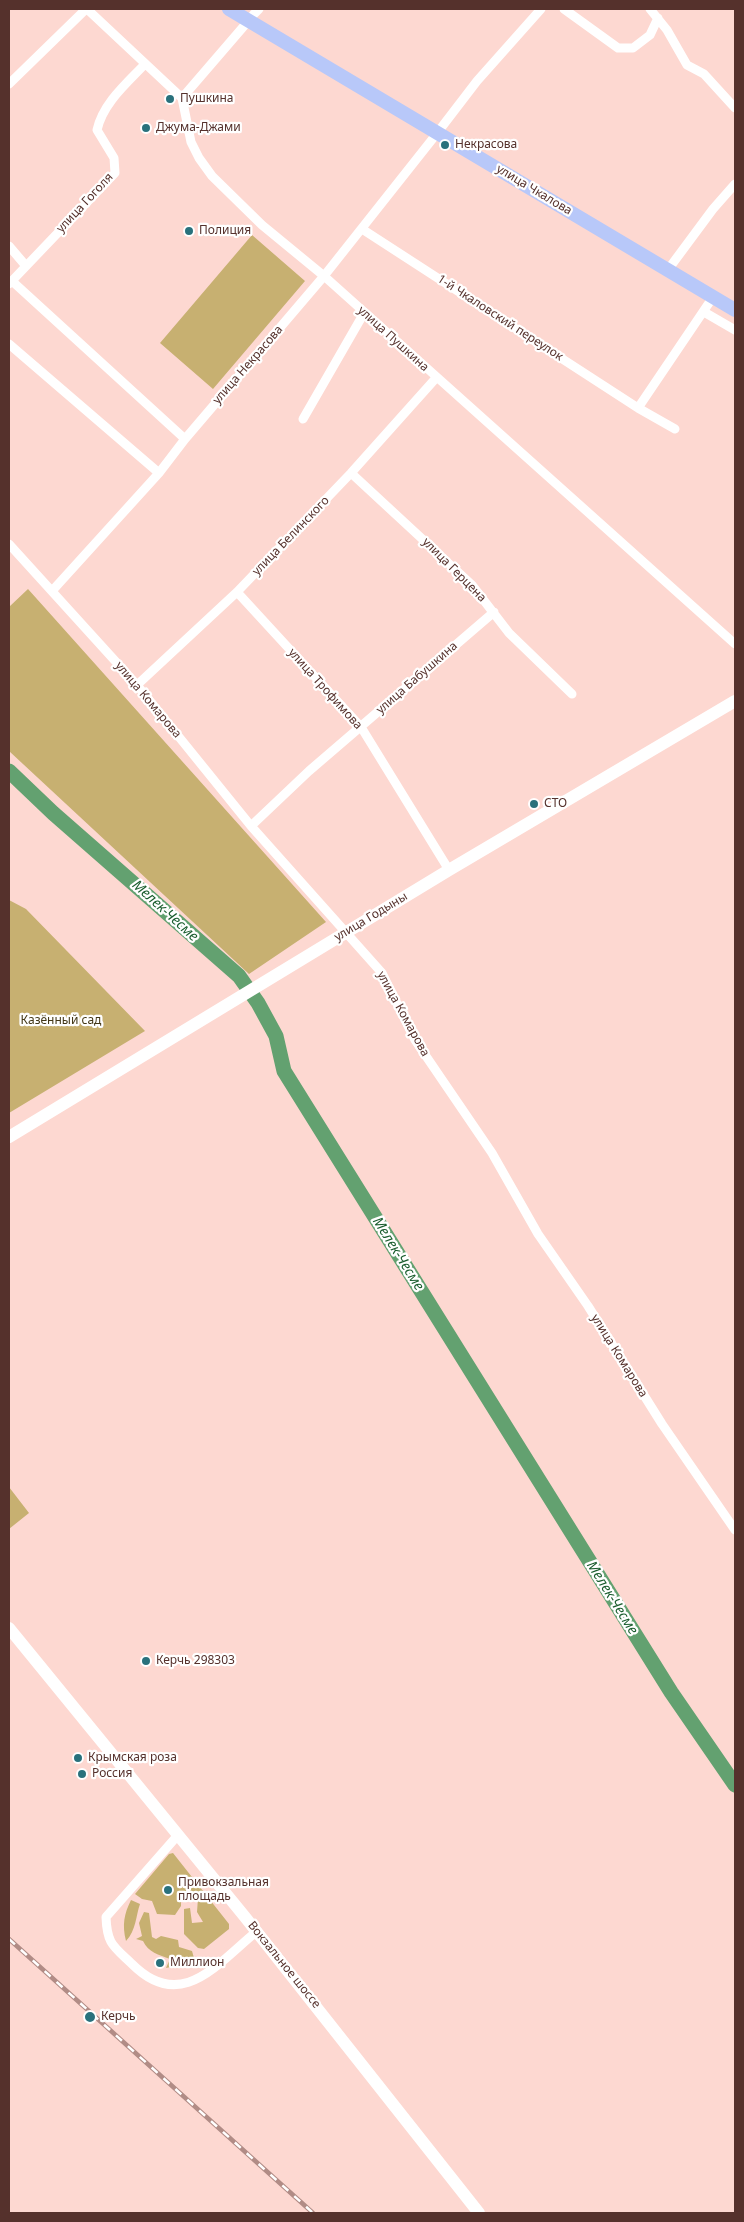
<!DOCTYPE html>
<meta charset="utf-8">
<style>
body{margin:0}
#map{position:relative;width:744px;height:2222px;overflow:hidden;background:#fdd8d1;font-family:"Noto Sans",sans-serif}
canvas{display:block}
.frame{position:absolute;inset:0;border:10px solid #55312c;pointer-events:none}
</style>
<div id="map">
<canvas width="744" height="2222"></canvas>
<div class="frame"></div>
</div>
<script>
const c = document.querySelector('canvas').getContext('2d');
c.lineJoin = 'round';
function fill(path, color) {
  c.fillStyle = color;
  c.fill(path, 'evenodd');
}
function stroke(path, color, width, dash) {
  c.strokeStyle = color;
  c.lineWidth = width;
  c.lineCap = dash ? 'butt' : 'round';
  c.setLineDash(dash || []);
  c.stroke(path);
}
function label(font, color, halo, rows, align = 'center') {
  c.font = font + ' "Noto Sans",sans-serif';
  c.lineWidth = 4.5;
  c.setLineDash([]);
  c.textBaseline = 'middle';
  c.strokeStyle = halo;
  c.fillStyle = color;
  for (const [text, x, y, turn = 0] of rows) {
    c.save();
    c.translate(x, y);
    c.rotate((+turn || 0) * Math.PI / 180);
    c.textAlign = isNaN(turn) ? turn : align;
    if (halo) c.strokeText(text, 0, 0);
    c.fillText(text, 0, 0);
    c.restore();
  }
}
const green = new Path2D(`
 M252,235l53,46 -92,108 -53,-46z
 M28,589l298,333 -77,52 -240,-223v-144z
 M9,900l17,9 119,122 -136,82z
 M9,1487l20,26 -20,16z
 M173,1853l56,71v5l-25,20 -6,-1 -14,-14v-25l6,-1 2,15 11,-1 -6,-10 1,-14 -4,-4 -13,4v8l-6,9 -18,-1 -5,-13 -10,-2 -7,-5 34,-40z
 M131,1900l9,4c-4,11 -4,27 -14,37 -4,-16 -2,-27 5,-41z
 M144,1912l5,1 3,24 4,2 5,-3 17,4 1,7 13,4 2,7 -8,6 -20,4 4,-9c-11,-4 -22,-7 -27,-18l-7,-2 6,-3 -3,-13z`);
const river = new Path2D(`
 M9,771l44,42 186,163 19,27 18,33 8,35 387,621 64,93`);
const minor = new Path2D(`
 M87,9l95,89 9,44 8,16 13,18 50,49 62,51 411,368
 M564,9l54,39h15l17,-13 8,-17
 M650,9l17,21 20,35 17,9 31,34
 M253,15l6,-6
 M9,84l77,-75
 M182,98l68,-79
 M441,128l36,-47 64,-72
 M362,229l276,179 37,21
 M9,246l17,20
 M670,267l43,-58 22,-25
 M12,281l173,158
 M9,284l106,-111 -1,-15 -17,-28c6,-27 30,-47 48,-66
 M704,312l31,18
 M9,344l150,129
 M638,408l75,-111
 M303,419l61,-106
 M351,473l121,112 37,48 63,61
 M9,544l128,141 114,141 131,147 33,67 77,113 46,81 50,72 74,118 73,106
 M52,591l107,-118 26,-34 139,-163 114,-144
 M237,592l124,135 88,143
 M137,685l100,-93 114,-119 85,-95
 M251,826l58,-55 185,-159
 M178,1835l-72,82c1,27 7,29 26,47 49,49 85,0 124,-32`);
const secondary = new Path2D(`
 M9,1137l440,-267 286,-169
 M9,1628l236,289 234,296`);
const primary = new Path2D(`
 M229,9l506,301`);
const rail = new Path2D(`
 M9,1939l304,274`);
const markers = [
 [170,99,5,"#29717c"],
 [146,128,5,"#29717c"],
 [445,145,5,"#29717c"],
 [189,231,5,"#29717c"],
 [534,804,5,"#29717c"],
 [146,1661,5,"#29717c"],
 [78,1758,5,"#29717c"],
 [82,1774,5,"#29717c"],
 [168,1890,5,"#29717c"],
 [160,1963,5,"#29717c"],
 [90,2017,6,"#29717c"]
];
const poiNames = [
 ["Пушкина",180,99],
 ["Джума-Джами",156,128],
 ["Некрасова",455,145],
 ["Полиция",199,231],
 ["СТО",544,804],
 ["Керчь 298303",156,1661],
 ["Крымская роза",88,1758],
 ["Россия",92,1774],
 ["Привокзальная",178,1883],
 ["площадь",178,1897],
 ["Миллион",170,1963],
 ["Керчь",101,2017]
];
const streetNames = [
 ["улица Чкалова",534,190,31],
 ["улица Гоголя",85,203,-47],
 ["1-й Чкаловский переулок",500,318,33],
 ["улица Пушкина",393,339,42],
 ["улица Некрасова",248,365,-49],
 ["улица Белинского",291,536,-46],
 ["улица Герцена",454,570,45],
 ["улица Бабушкина",417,678,-41],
 ["улица Трофимова",325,689,48],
 ["улица Комарова",148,700,50],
 ["улица Годыны",371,917,-31],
 ["улица Комарова",403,1014,61],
 ["улица Комарова",619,1356,58],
 ["Вокзальное шоссе",284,1965,51]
];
const parkNames = [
 ["Казённый сад",61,1021]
];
const waterNames = [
 ["Мелек-Чесме",165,911,42],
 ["Мелек-Чесме",398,1254,58],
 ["Мелек-Чесме",612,1598,58]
];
fill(green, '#c7b071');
stroke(river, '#63a170', 15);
stroke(minor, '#fff', 9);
stroke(secondary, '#fff', 12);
stroke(primary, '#b8c8f9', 14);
stroke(rail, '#b18c86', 4.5);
stroke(rail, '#fff', 2.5, [8]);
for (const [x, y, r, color] of markers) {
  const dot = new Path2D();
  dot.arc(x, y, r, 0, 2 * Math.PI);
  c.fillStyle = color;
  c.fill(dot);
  stroke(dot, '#fff', 2);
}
label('12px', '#55312c', '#fff', poiNames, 'left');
label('12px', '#55312c', '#fff', streetNames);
label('12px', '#423616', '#fff', parkNames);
label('italic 14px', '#1a5d2e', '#fff', waterNames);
</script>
